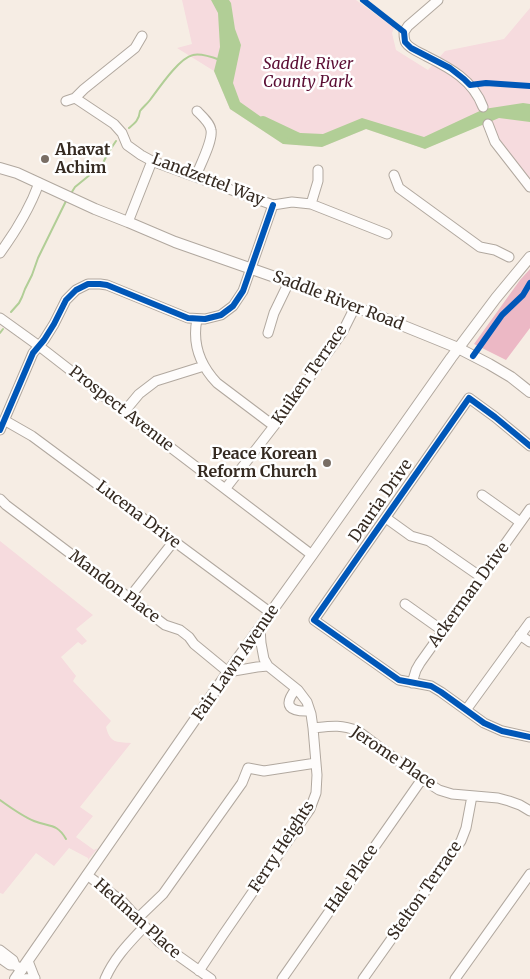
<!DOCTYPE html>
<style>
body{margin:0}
canvas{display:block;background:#f6ede4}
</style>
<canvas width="530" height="979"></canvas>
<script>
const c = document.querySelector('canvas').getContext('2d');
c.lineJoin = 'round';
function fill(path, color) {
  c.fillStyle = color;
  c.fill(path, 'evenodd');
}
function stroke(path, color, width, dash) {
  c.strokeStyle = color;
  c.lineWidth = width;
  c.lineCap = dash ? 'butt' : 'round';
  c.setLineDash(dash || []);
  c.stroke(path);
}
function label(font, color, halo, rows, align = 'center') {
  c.font = font + ' Merriweather,serif';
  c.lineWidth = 5;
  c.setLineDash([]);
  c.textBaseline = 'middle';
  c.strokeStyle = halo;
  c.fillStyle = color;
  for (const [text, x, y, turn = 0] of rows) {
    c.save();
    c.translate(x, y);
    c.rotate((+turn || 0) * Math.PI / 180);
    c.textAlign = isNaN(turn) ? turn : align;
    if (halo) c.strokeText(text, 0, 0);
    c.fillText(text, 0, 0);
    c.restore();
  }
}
const green = new Path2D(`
 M182,0h174l38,28 -2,5 4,17 32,20 17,-19 59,-12 26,-31v179l-49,-63 -56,25 -59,-20 -44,18 -39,-3 -53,-35 -16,-38 -37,-23 15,-4z
 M0,541l93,74 -17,14 11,12 -5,4 -4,-3 -17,15 15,19 -3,5 38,40 -5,6c4,16 10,15 25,16l-51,64 13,9 -17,21 18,13 4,-2 -10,12v-2l-19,-10 -15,18 -18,-13 -33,41 -3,-1z`);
const forest = new Path2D(`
 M530,269v59l-24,32 -32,-16 46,-64z`);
const water = new Path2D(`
 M211,0h18l2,3 4,26 6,16 -8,38 7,19 34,24 5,6 44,2 39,-16 62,19 60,-28 39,-6 7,1v18l-31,-4 -74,31 -59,-20 -44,18 -39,-3 -53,-35 -16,-38 6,-24 -2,-34z`);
const stream = new Path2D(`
 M129,128c6,-5 10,-8 11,-17 3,-4 7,-7 10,-11 9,-12 29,-42 43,-45 8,-2 19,2 27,5
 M70,195l5,-8 27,-22 6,-12 8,-12
 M11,312l8,-9 3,-6 3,-8 7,-14 6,-17 28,-57
 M0,333l3,-4
 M0,800c11,8 22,16 34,21 15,6 23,2 32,18`);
const river = new Path2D(`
 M263,121l36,17`);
const minor = new Path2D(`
 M438,0l-30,26 -4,6c0,4 0,8 2,11 4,6 13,9 20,13 24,12 47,24 57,51
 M75,98l39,26 8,9 5,12 14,10 11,6 121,44 19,-3 19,2 76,30
 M66,101l9,-3 9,-9 51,-41 7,-12
 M488,124l7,18 35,45
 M394,175l5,13 81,59 15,3 14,7
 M196,176c4,-11 17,-35 15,-46 -1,-7 -9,-14 -14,-19
 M311,204l7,-23v-11
 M128,222l24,-61
 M0,253c16,-22 30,-45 39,-70
 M0,318l39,28 85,66 188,143
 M197,319c-5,25 3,46 20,64l57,43
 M268,333l6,-20 15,-31
 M124,412l15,-18 17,-13 48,-15
 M4,420l28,16 239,177
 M0,430l33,-77 11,-13 10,-16 12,-24 10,-10 12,-6h12l7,1 81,33 17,1 16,-4 12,-9 10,-15 30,-86
 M530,446l-35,-29 -26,-19 -155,222 85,60 32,6 10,6 43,31 18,8 28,6
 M226,488l48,-62 60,-82 9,-13 12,-24
 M482,495l38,27
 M0,499l6,6 159,120 15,5 9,7 5,7 34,28 29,-5 11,-1
 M386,518l25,18 18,5 52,36
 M129,598l45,-57
 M405,604l38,27
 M520,635l10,7
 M412,683l4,-13 4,-7 110,-154
 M296,689c-14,17 -6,23 14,22
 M466,710l64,-88
 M313,728c18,-2 27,-4 45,3l64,48 17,11 13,4 46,4 11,3 11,4 10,6
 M87,875l36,27 36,40 52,37
 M138,918l25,-24 79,-111 6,-15 16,3 52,-8
 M0,950l13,10 2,5
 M0,958l10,7h5l7,5
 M28,961l7,18
 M199,971l24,-36 87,-126 6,-16 1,-18 -4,-47 -2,-14 -4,-12 -9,-12 -30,-24 -4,-7 -3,-16 -1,-15
 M24,979l11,-1
 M105,979c9,-21 24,-36 39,-52
 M282,979l140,-200
 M363,979l98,-138 5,-13 6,-32
 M455,979l75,-105`);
const major = new Path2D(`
 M0,168l17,5 78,36 33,13 47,20 114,40 95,36 47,19 27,11 31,16 22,13 19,15
 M15,979l213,-307 84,-117 139,-197 45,-60 34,-41`);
const cycleway = new Path2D(`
 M363,0l41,32 1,10 6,6 39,20 14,11 6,6 16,-2 44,3
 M473,356l29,-41 21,-20 7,-12
 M0,430l33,-77 11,-13 10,-16 12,-24 10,-10 12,-6h12l7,1 81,33 17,1 16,-4 12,-9 10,-15 30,-86
 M530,446l-35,-29 -26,-19 -155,222 85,60 32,6 10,6 43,31 18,8 28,6`);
const markers = [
 [45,159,5,"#796e65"],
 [327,463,5,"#796e65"]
];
const parkNames = [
 ["Saddle River",308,64],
 ["County Park",308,82]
];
const poiNames = [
 ["Ahavat",55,150],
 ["Achim",55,168],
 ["Peace Korean",317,454,"right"],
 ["Reform Church",317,472,"right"]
];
const streetNames = [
 ["Landzettel Way",208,180,21],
 ["Saddle River Road",338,301,21],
 ["Kuiken Terrace",310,375,-55],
 ["Prospect Avenue",121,409,38],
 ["Dauria Drive",381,501,-55],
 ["Lucena Drive",138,515,37],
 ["Mandon Place",114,587,37],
 ["Ackerman Drive",469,595,-54],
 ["Fair Lawn Avenue",236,663,-55],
 ["Jerome Place",393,758,34],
 ["Ferry Heights",282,847,-57],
 ["Hale Place",352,879,-55],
 ["Stelton Terrace",425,891,-55],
 ["Hedman Place",137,919,42]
];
fill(green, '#f6dbde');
fill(forest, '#ecb8c5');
fill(water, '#b1ce96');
stroke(stream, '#b1ce96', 2);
stroke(river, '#b1ce96', 10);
stroke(minor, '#b1a89f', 11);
stroke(major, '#b1a89f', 12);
stroke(minor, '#fefcfb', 9);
stroke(major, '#fefcfb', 10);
stroke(cycleway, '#0057b8', 6);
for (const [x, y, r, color] of markers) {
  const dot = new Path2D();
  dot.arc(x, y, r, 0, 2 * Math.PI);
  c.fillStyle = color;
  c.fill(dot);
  stroke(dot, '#fff', 2);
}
label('italic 16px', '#5b0e34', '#fff', parkNames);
label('bold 16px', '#352a21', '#fff', poiNames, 'left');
label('16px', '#352a21', '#fff', streetNames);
</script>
